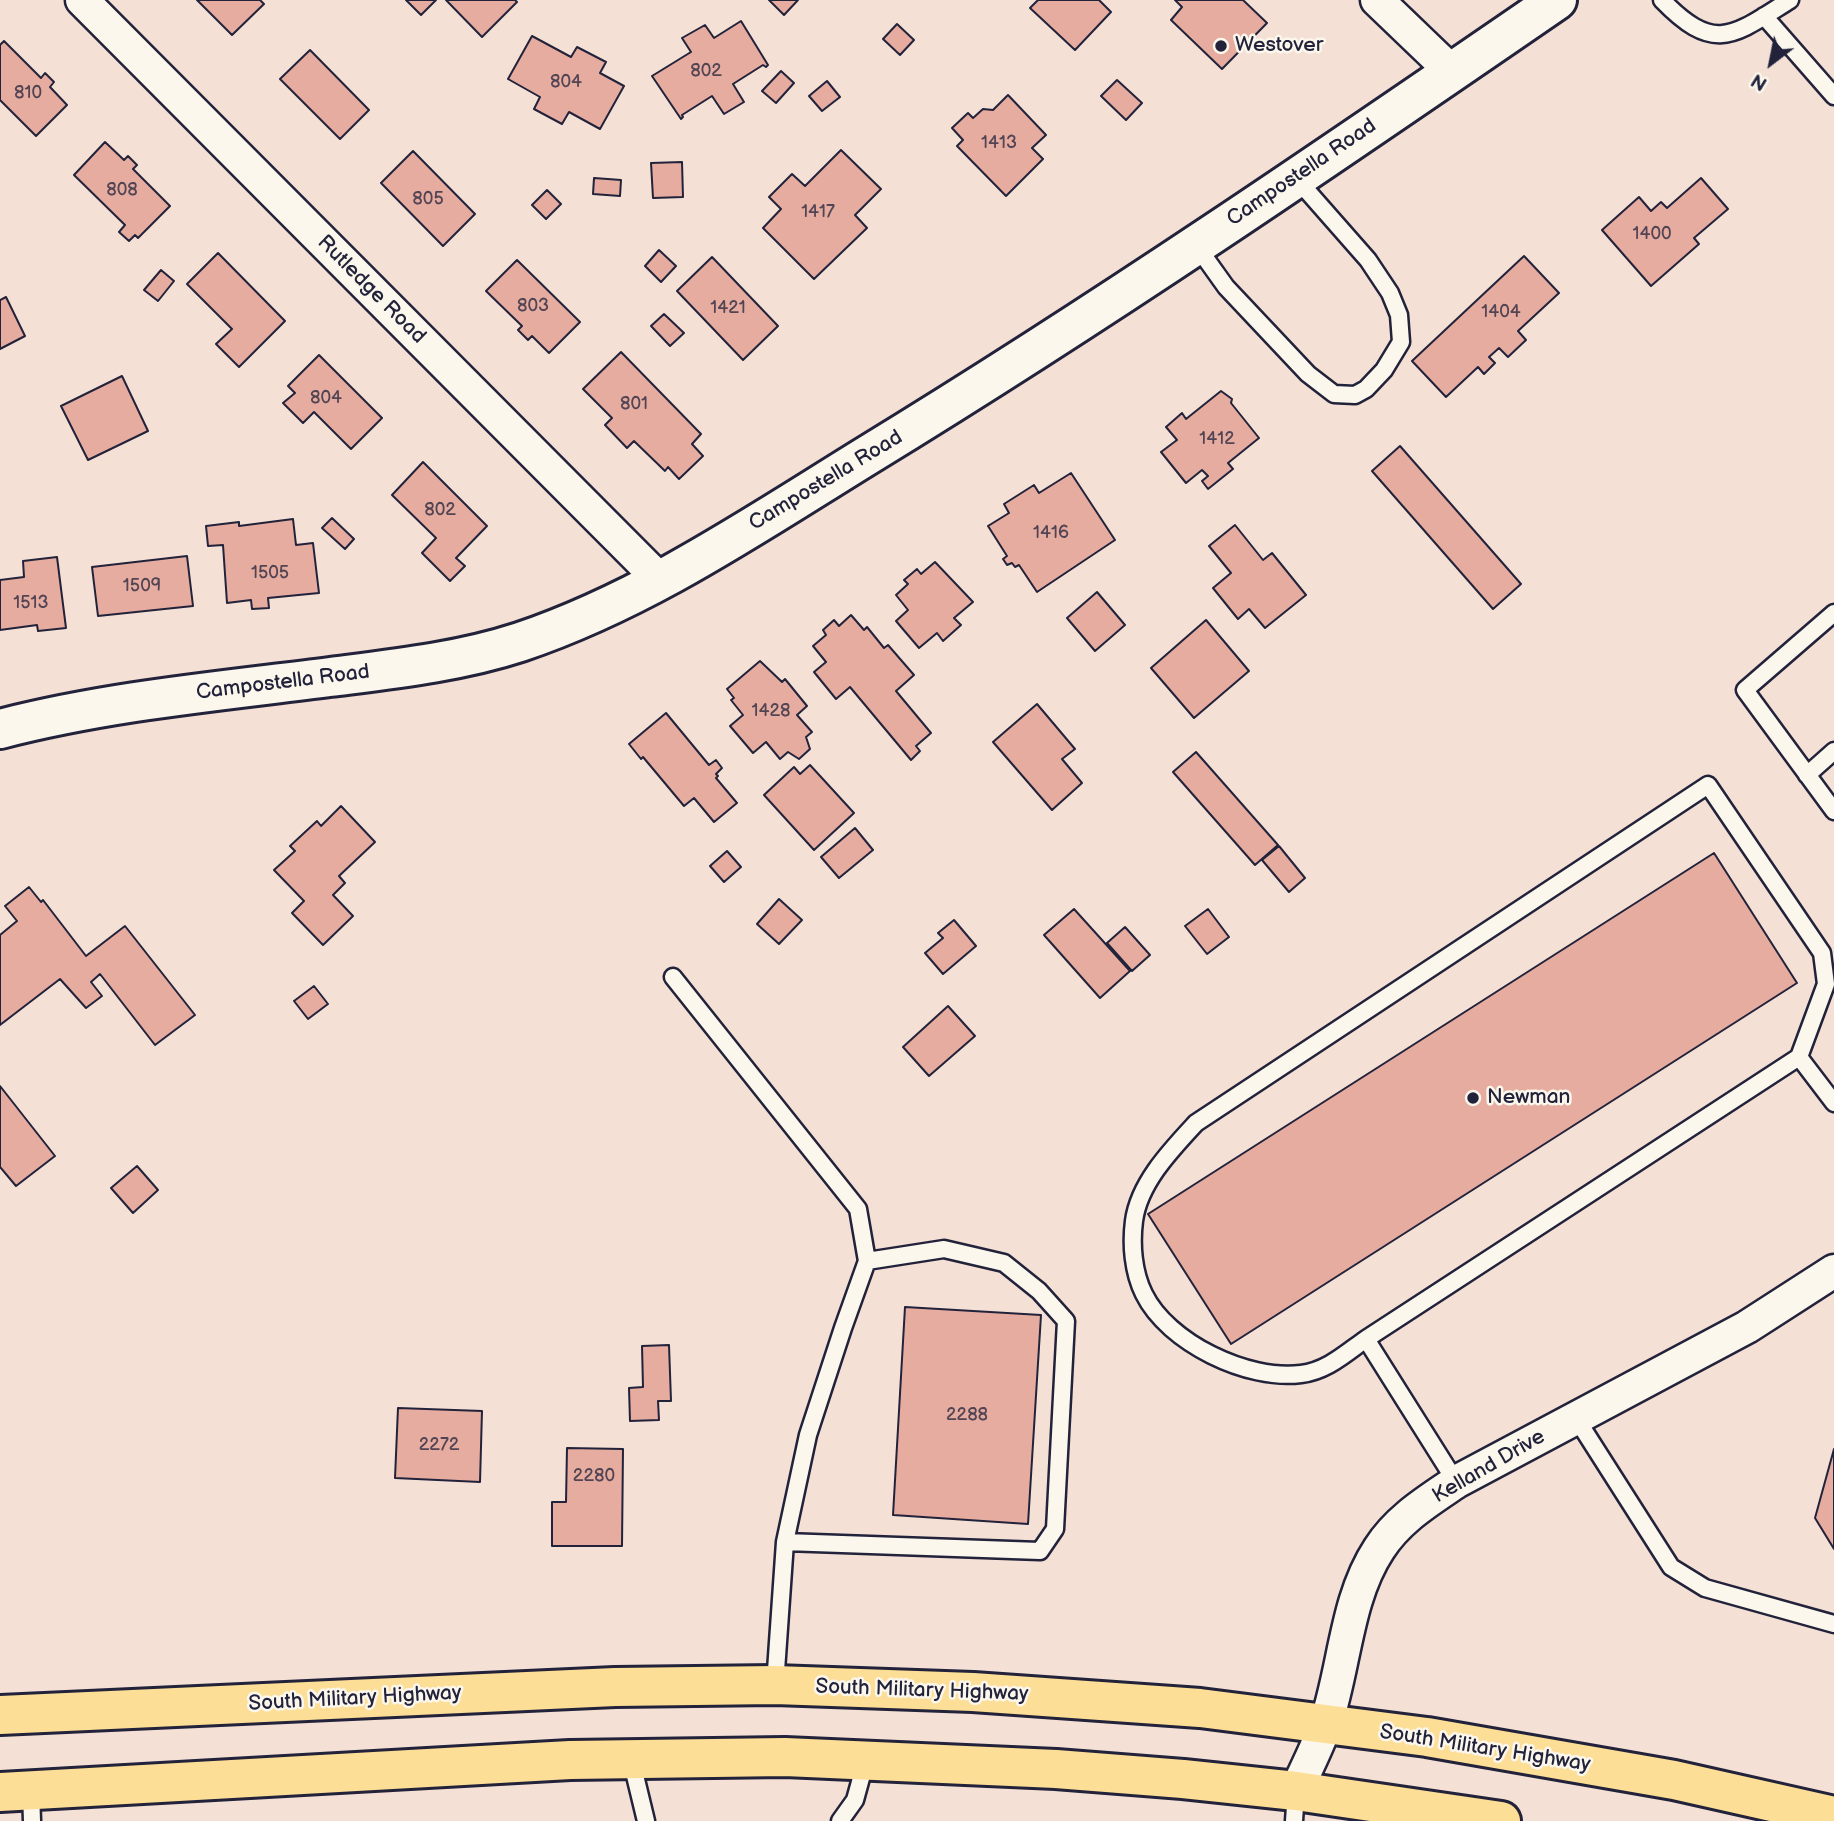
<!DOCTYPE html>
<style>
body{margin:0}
#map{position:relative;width:1834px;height:1821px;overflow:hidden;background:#f4e0d5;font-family:"Balsamiq Sans",sans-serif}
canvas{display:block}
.north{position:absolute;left:1736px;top:28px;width:70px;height:70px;-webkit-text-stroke:5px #fbf7ec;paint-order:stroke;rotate:212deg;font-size:19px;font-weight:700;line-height:28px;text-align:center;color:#22223b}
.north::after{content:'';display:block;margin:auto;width:24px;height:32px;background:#22223b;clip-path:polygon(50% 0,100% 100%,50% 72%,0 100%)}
</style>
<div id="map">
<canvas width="1834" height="1821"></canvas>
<div class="north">N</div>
</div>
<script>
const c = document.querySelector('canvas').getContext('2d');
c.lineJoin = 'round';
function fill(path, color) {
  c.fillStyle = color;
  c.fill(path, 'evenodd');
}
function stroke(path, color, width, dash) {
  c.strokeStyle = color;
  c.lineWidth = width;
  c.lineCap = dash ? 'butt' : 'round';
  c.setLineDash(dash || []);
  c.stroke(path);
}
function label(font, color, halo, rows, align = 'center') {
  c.font = font + ' "Balsamiq Sans",sans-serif';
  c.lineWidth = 5;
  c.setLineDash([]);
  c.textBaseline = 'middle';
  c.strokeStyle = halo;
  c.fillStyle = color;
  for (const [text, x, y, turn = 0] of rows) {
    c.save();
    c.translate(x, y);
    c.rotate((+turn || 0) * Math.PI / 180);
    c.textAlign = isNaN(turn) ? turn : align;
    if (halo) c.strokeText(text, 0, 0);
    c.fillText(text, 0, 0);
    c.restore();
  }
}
const building = new Path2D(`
 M197,0h63l4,4 -32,31z
 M406,0h30l-15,15z
 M446,0h69l2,2 -35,35z
 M769,0h29l-14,15z
 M1038,0h61l12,12 -36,38 -45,-42z
 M1175,0h68l24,23 -45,46 -51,-49 11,-13z
 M741,21l27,44 -2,2 -3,-2 -30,19 11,18 -20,12 -12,-18 -30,19 1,2 -2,2 -29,-43 39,-24 -9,-14 23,-13 9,13z
 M897,24l17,16 -14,15 -17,-16z
 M532,36l39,21 6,-10 29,15 -6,11 24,13 -24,43 -31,-17 -7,12 -28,-15 6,-12 -32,-18z
 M4,41l37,37 4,-5 9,9 -4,5 17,18 -31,31 -36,-36v-55z
 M310,50l59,60 -29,29 -60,-60z
 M781,71l13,12 -18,20 -14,-12z
 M1117,80l25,23 -16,17 -25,-24z
 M827,81l13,16 -18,14 -13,-15z
 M1008,95l38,40 -14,13 11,11 -37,37 -49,-50 6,-6 -11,-12 16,-15 5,5 10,-9 10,1z
 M105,142l19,18 4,-4 9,9 -4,4 37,37 -32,32 -3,-3 -6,6 -10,-9 6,-7 -51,-50z
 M841,150l40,39 -26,26 12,13 -53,51 -51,-51 18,-19 -12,-12 23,-23 13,12z
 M413,151l62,63 -32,32 -62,-63z
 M682,162l1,35 -30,1 -2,-35z
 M594,178l27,2 -1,16 -27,-2z
 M1701,178l27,31 -34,29 5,6 -48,42 -49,-56 37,-33 12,14 10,-9 6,6z
 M547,190l14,14 -15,15 -14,-14z
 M659,250l17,16 -15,16 -16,-16z
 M218,253l67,68 -46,46 -23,-23 16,-15 -45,-45z
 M1524,256l35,37 -41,38 8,9 -18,17 -9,-9 -10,9 6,6 -11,11 -6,-7 -32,30 -34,-36z
 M712,257l66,69 -35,34 -66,-69z
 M517,260l63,62 -31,31 -17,-17 -4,4 -10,-10 4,-4 -36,-35z
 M161,270l13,11 -16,20 -14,-11z
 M6,297l19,39 -25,13v-49z
 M664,314l20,19 -14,13 -19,-20z
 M621,352l80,82 -9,10 11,12 -24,23 -11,-12 -3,4 -31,-30 -7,7 -22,-23 7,-7 -29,-29z
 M319,355l63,63 -31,31 -37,-37 -11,11 -20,-20 12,-10 -7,-7z
 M122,376l26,55 -60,29 -27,-54z
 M1221,391l11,8 -1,4 28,35 -31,25 5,6 -25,20 -6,-8 6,-5 -6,-6 -16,13 -25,-31 16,-12 -11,-13 16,-14 4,6z
 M1400,446l121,138 -28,25 -121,-138z
 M423,462l64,64 -31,32 9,8 -15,15 -28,-28 14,-15 -44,-43z
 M1071,473l44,67 -78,52 -18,-27 -4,2 -3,-4 -5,2 -4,-6 4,-3 -19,-30 21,-13 -5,-9 30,-19 5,8z
 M332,518l22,21 -9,10 -23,-21z
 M293,519l3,26 17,-2 6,50 -51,5 1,10 -17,1 -1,-9 -24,3 -4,-58 -15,1 -2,-20 33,-4v4z
 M1235,525l28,35 9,-7 34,42 -41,33 -16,-19 -11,10 -25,-31 18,-15 -22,-27z
 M187,556l6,50 -95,10 -6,-49z
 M57,557l9,71 -28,3 -1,-6 -37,5v-50l24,-3 -1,-16z
 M935,562l38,40 -19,16 7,7 -18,16 -6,-8 -18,15 -23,-27 12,-11 -12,-15 12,-11 -4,-4 13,-11 4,5z
 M1097,592l28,33 -30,26 -28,-33z
 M851,615l13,15 3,-3 17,21 4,-3 26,30 -18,16 35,42 -15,13 4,5 -9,9 -61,-73 -14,12 -22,-27 12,-10 -13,-16 13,-11 -3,-5 11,-10 5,6z
 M1206,620l43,51 -55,47 -43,-50z
 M760,661l22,21 3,-3 22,27 -10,9 15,17 -6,5 4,12 -11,10 -11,-7 -8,7 -14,-17 -13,11 -23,-27 13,-11 -12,-15 3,-2 -7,-9z
 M1037,704l38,45 -13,10 20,24 -30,27 -59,-68z
 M666,713l43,52 7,-5 6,8 -6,6 2,2 -2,2 21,25 -23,19 -20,-24 -10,8 -41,-49 -2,2 -12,-15z
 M1196,752l82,93 -23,20 -82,-93z
 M810,765l44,48 -40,37 -50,-55 30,-28 6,7z
 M341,806l34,36 -36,34 6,7 -12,12 20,21 -30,29 -31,-32 12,-12 -30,-31 21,-19 -5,-5 27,-25 4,5z
 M855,828l18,22 -34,28 -18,-21z
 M1279,846l26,32 -16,14 -27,-32z
 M727,851l14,16 -17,15 -14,-16z
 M1714,853l83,130 -566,361 -83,-130z
 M29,887l12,15 2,-2 43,56 39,-30 70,89 -40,30 -55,-71 -9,8 11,14 -16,12 -26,-29 -60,46v-90l17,-14 -12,-15z
 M779,899l23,21 -23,24 -22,-20z
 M1074,909l56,62 -30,27 -56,-63z
 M1208,909l21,28 -22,17 -22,-28z
 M954,920l22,26 -33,28 -18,-21 18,-15 -5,-5z
 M1125,927l25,28 -18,16 -25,-28z
 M314,986l14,18 -20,15 -14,-18z
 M948,1006l27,30 -46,40 -26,-29z
 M0,1086l55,70 -39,30 -16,-19z
 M137,1166l21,24 -25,23 -22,-25z
 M905,1307l136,8 -13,209 -135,-9z
 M669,1345l2,56h-13l1,19 -29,1 -1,-33 14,-1 -1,-41z
 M398,1408l84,3 -2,71 -85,-4z
 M567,1448l56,1 -1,97h-70v-44h14z
 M1834,1449v100l-19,-31z`);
const lane = new Path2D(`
 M1662,0c53,55 72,35 128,0
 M1764,16l70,80
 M1196,245l30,42 82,87 26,20 21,1 11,-6 18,-19 17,-28 -2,-27 -9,-22 -22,-33 -73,-83
 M1834,613l-89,77 89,121
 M1807,775l27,-24
 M673,977l185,232 9,52 -24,67 -35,107 -23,107 -10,143
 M1366,1339c-20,14 -39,32 -65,35 -53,7 -133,-31 -157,-80 -11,-22 -13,-50 -10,-73 5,-38 37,-71 62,-98l512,-338 114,168 4,31 -27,73
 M1576,1418l95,149 34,21 129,36
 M1456,1482l-90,-143 433,-282 35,46
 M785,1542l255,9 15,-22 11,-208 -27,-30 -35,-28 -60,-14 -77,12
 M631,1759l15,62
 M31,1791l1,30
 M840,1821l15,-21 11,-40
 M1294,1821l2,-30`);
const street = new Path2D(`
 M82,0l577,579
 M1377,0l74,71
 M1296,1791c10,-22 22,-45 30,-68 19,-57 20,-124 53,-174 19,-30 49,-48 77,-67l291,-155 87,-56`);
const secondary = new Path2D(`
 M0,729c108,-28 220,-38 330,-52 63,-8 129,-15 190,-35 125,-42 236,-118 348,-187 234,-143 462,-299 689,-455`);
const primary = new Path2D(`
 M0,1715l615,-28 160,-2 198,7 227,16 227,29 247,43 160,36
 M0,1792l570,-32 215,-3 271,12 127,10 113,12 205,30`);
const markers = [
 [1221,46,7,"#22223b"],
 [1473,1098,7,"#22223b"]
];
const numberNames = [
 ["802",706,71],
 ["804",566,82],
 ["810",28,93],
 ["1413",999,143],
 ["808",122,190],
 ["805",428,199],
 ["1417",818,212],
 ["1400",1652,234],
 ["803",533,306],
 ["1421",728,308],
 ["1404",1501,312],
 ["804",326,398],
 ["801",634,404],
 ["1412",1217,439],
 ["802",440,510],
 ["1416",1051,533],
 ["1505",270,573],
 ["1509",142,586],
 ["1513",31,603],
 ["1428",771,711],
 ["2288",967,1415],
 ["2272",439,1445],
 ["2280",594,1476]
];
const poiNames = [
 ["Westover",1235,46],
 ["Newman",1487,1098]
];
const streetNames = [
 ["Campostella Road",1302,173,-34],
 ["Rutledge Road",371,290,45],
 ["Campostella Road",826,481,-31],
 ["Campostella Road",283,683,-7],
 ["Kelland Drive",1489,1467,-30],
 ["South Military Highway",922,1691,2],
 ["South Military Highway",355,1699,-3],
 ["South Military Highway",1485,1749,9]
];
fill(building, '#e5ac9f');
stroke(building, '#22223b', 2);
stroke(lane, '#22223b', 21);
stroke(street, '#22223b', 37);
stroke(secondary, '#22223b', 44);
stroke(primary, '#22223b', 44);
stroke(lane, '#fbf7ec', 16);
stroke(street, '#fbf7ec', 32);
stroke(secondary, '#fbf7ec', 38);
stroke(primary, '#fdde96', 38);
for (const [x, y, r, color] of markers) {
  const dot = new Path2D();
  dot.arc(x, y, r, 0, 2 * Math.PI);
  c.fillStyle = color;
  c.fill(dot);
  stroke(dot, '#fbf7ec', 2.5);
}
label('18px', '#534454', null, numberNames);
label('21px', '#22223b', '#fbf7ec', poiNames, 'left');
label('21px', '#22223b', '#fbf7ec', streetNames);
</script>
